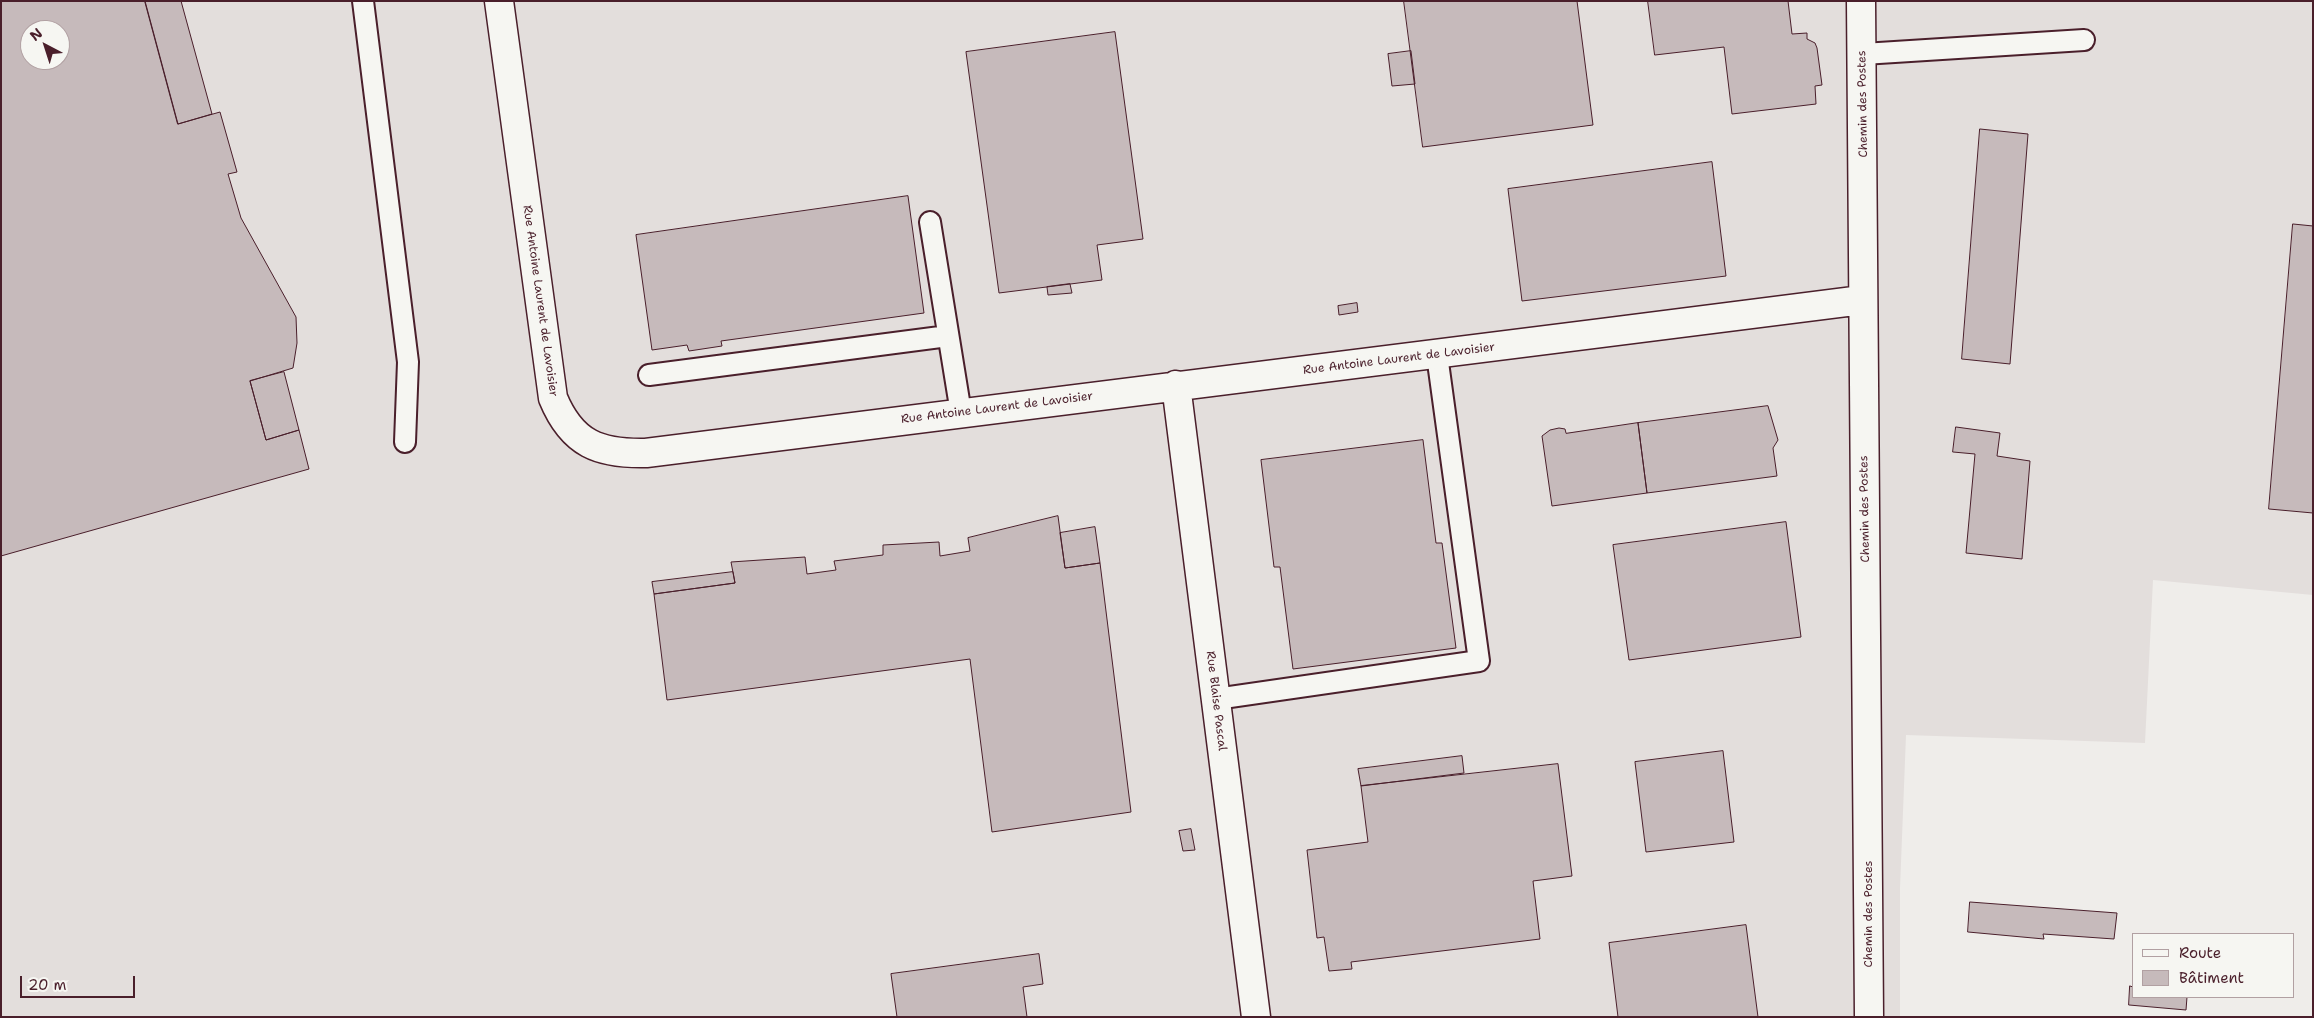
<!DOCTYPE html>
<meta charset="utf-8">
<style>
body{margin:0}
#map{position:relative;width:2314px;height:1018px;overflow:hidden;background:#efedea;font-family:"Shantell Sans",sans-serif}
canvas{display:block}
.frame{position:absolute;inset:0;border:2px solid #4a1f2b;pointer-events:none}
.legend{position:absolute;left:2132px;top:933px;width:162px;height:65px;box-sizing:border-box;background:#f6f6f2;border:1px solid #b1a0a2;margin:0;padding:6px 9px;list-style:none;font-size:15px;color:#4a1f2b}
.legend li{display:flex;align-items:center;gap:10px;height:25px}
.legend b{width:25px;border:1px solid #b1a0a2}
.north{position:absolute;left:20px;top:20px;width:50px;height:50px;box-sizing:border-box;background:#f6f6f2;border:1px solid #b1a0a2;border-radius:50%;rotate:320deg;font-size:14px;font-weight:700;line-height:20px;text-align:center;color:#4a1f2b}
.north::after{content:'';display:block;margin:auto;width:18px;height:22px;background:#4a1f2b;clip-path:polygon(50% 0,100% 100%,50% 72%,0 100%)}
.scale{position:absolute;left:20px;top:976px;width:115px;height:22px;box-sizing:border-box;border:2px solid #4a1f2b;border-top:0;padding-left:6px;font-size:15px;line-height:18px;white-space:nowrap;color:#4a1f2b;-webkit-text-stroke:4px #f6f6f2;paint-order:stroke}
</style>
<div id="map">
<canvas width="2314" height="1018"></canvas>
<div class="frame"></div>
<ul class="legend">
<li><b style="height:6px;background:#f6f6f2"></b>Route</li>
<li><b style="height:14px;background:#c6babb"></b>Bâtiment</li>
</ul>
<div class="north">N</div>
<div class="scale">20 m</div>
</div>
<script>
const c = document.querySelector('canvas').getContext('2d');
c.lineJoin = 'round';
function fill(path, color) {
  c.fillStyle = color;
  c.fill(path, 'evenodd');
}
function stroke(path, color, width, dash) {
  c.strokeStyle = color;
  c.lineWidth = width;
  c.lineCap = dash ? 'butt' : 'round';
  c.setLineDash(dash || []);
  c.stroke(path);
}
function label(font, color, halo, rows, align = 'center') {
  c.font = font + ' "Shantell Sans",sans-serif';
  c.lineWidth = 4;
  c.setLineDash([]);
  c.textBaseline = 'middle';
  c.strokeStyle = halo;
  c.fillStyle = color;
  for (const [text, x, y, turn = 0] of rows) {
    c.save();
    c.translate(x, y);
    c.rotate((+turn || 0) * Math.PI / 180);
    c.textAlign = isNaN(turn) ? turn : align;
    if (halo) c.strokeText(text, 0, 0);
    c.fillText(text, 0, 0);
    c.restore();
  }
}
const built = new Path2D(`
 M1,1h2312v594l-160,-15 -8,163 -239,-8 -6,153v129h-1899zM30,30h30v30h-30z`);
const building = new Path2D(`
 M1,1h144l33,123 42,-12 17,60 -9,2 13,44 55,99 1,26 -4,25 -43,13 16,59 33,-10 10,39 -308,87zM30,30h30v30h-30z
 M145,1h36l31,113 -34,10z
 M1404,1h173l16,124 -170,22z
 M1648,1h140l4,33 15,-1v6l8,4 2,5 5,37 -7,1 1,18 -84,10 -8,-67 -69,8z
 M1115,32l28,207 -46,6 5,35 -103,13 -33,-241z
 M1411,51l4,33 -23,2 -4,-32z
 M1980,129l48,5 -18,230 -48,-5z
 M1712,162l14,114 -204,25 -14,-112z
 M908,196l16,117 -203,28 1,5 -33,5 -2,-6 -35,5 -16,-115z
 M2293,224l20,2v287l-44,-4z
 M1070,284l2,9 -24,2 -1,-8z
 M1357,303l1,9 -19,3 -1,-9z
 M284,372l15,58 -33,10 -16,-59z
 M1768,406l10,34 -5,8 4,28 -130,17 -9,-70z
 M1638,423l9,70 -95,13 -10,-70 8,-6 9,-2 6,1 1,4z
 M1956,427l44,6 -3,23 33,5 -8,98 -56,-6 9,-99 -22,-2z
 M1423,440l13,103h6l14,105 -163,21 -13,-102h-6l-13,-107z
 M1058,516l7,52 35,-5 31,249 -139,20 -22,-173 -303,41 -13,-106 81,-11 -4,-21 74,-5 2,17 29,-4 -2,-9 49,-6v-10l56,-3 1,14 30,-5 -2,-13z
 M1786,522l15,115 -172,23 -16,-115z
 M1095,527l5,36 -35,5 -5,-35z
 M733,572l2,11 -81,11 -2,-12z
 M1723,751l11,91 -88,10 -11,-90z
 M1462,756l2,17 -103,13 -3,-17z
 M1558,764l14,112 -39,5 7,58 -189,23 1,7 -23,2 -5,-34 -7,1 -10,-88 61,-8 -7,-56z
 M1191,829l4,21 -12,1 -4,-20z
 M1970,902l147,11 -3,26 -71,-5 1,5 -76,-7z
 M1746,925l12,92h-140l-9,-74z
 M1039,954l4,30 -20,3 4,30h-130l-6,-43z
 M2130,986l3,1v10h54l-1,13 -57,-5z`);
const service = new Path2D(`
 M363,1l45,361 -3,80
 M1863,54l221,-14
 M930,222l31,191
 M649,375l299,-39
 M1216,699l263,-38 -42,-306`);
const minor = new Path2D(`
 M499,1l54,397c19,46 46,56 93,55 406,-52 811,-101 1216,-153
 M1861,1l8,1016
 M1176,385l80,632`);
const streetNames = [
 ["Chemin des Postes",1863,104,-91],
 ["Rue Antoine Laurent de Lavoisier",540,301,82],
 ["Rue Antoine Laurent de Lavoisier",1399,359,-7],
 ["Rue Antoine Laurent de Lavoisier",997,408,-7],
 ["Chemin des Postes",1865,509,-91],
 ["Rue Blaise Pascal",1216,701,83],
 ["Chemin des Postes",1869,914,-90]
];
fill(built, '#e3dedc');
fill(building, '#c6babb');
stroke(building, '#4a1f2b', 1);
stroke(service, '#4a1f2b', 24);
stroke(minor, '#4a1f2b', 31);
stroke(service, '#f6f6f2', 20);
stroke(minor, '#f6f6f2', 28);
label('12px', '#4a1f2b', '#f6f6f2', streetNames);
</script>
